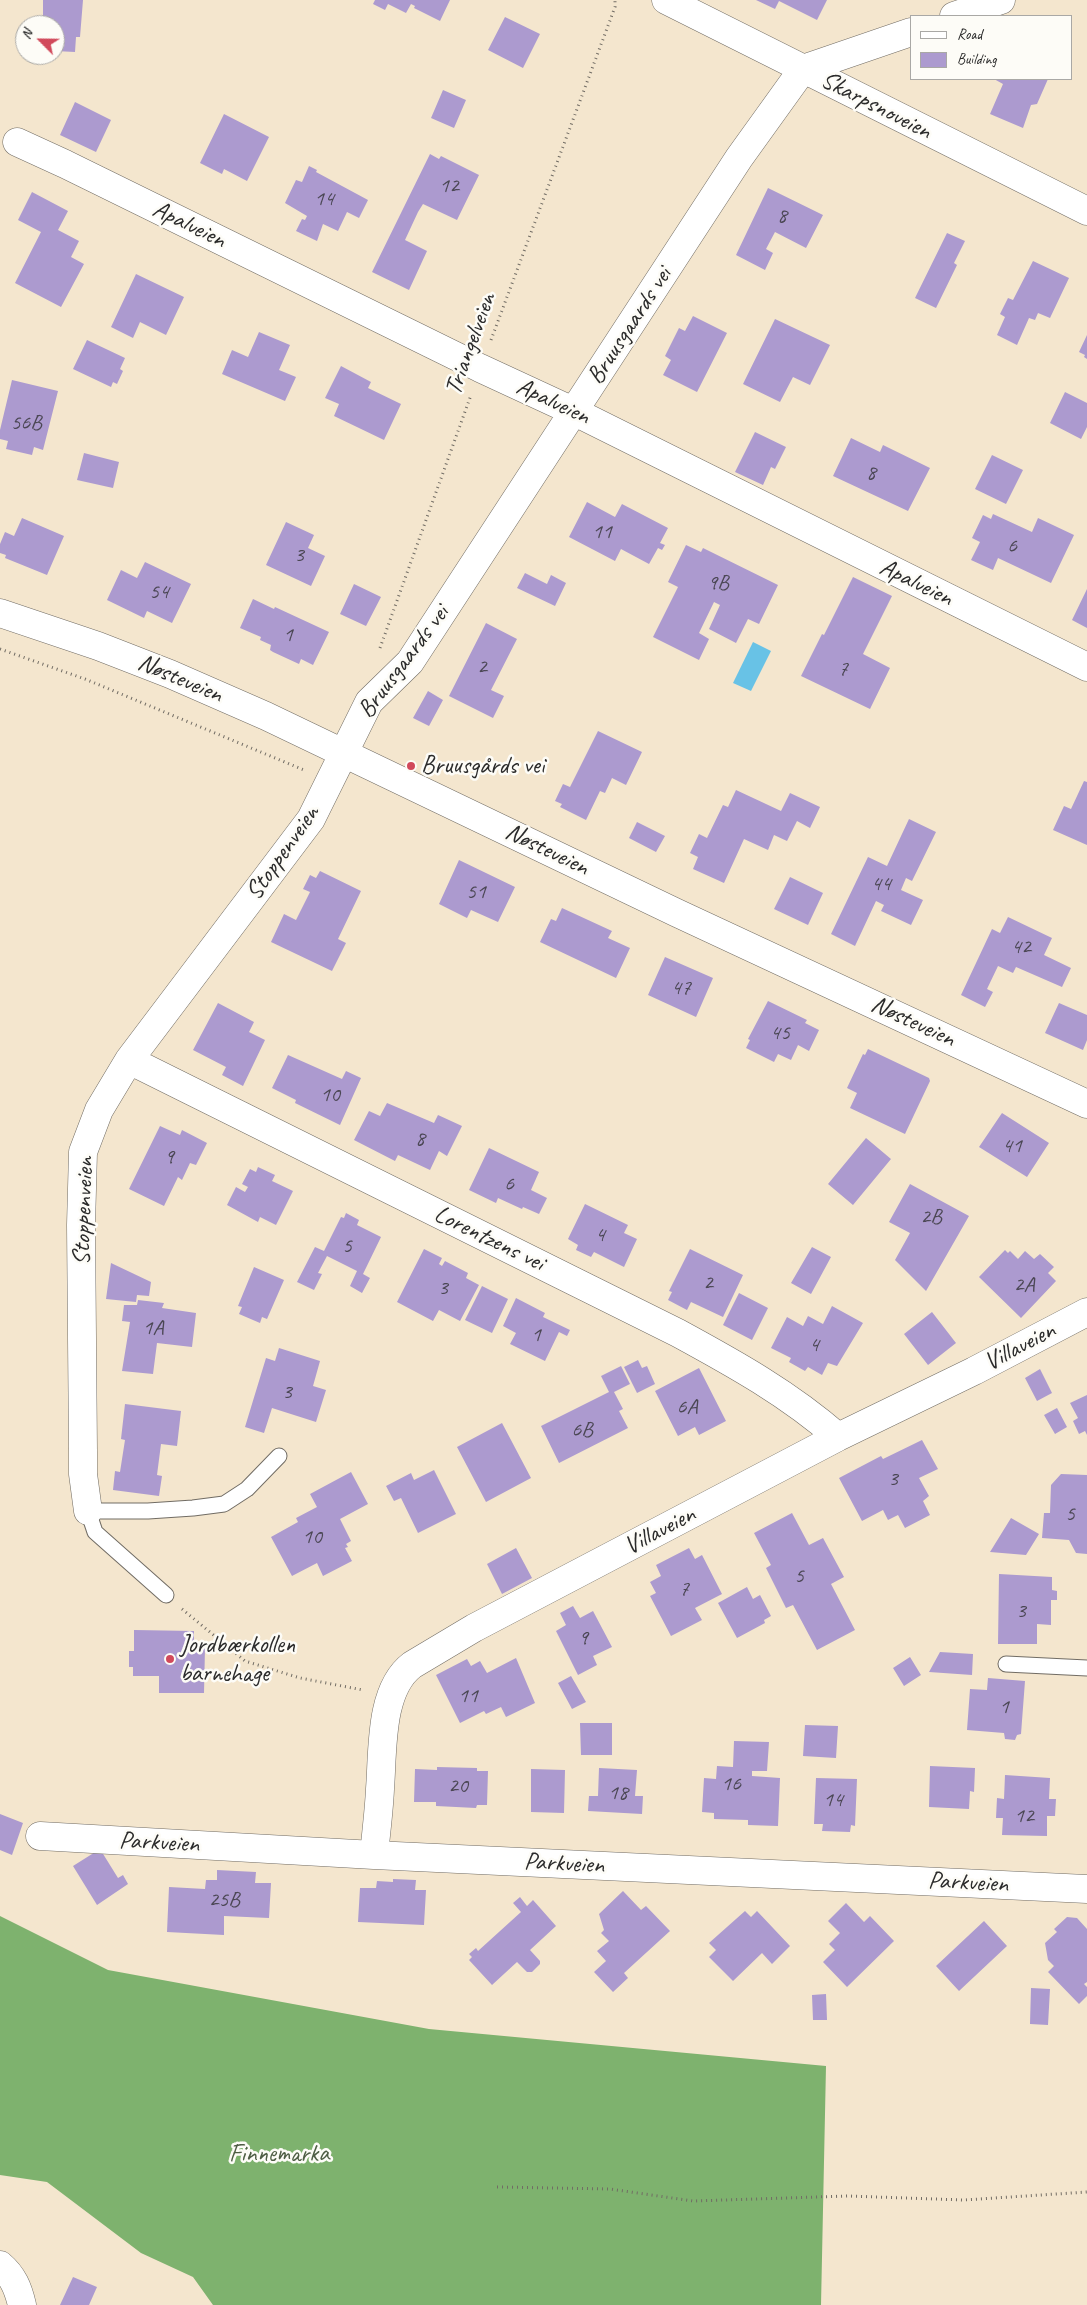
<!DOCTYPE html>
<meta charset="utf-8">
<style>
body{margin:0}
#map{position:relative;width:1087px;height:2305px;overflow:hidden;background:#f4e6ce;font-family:Caveat,sans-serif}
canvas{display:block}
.legend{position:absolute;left:910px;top:15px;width:162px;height:65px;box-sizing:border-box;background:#fdfcf7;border:1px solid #a9a8a5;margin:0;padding:6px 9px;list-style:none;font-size:15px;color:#2b2b2b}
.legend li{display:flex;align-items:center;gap:10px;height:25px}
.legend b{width:25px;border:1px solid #a9a8a5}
.north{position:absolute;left:15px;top:15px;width:50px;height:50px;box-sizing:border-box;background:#fdfcf7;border:1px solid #a9a8a5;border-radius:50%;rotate:293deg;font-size:14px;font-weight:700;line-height:20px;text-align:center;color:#2b2b2b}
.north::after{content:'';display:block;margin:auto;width:18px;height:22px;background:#d1495b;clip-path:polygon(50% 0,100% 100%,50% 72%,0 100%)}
</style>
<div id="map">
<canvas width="1087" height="2305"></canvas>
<ul class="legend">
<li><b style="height:6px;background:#fff"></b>Road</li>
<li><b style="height:14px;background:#ac9acf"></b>Building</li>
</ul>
<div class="north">N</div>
</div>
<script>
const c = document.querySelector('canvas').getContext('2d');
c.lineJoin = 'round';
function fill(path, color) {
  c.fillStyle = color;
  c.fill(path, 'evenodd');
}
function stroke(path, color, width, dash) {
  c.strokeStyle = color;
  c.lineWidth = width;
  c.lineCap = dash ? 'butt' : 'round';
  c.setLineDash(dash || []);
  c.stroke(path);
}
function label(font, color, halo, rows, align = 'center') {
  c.font = font + ' Caveat,sans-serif';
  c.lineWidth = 5;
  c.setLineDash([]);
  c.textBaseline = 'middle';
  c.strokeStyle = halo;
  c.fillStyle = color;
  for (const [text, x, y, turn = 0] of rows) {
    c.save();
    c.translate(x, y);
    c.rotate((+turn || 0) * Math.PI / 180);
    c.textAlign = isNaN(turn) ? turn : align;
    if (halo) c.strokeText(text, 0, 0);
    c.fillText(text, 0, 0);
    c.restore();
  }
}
const forest = new Path2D(`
 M0,1916l108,54 321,59 397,37 -5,239h-608l-20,-28 -52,-24 -94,-71 -47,-7z`);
const water = new Path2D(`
 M753,642l18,9 -20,40 -18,-8z`);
const building = new Path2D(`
 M43,0h40l-3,37h-4l-1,15 -20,-1v-26h-12z
 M375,0h75l-10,21 -26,-13 1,-2 -4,-2 -5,9 -18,-9 -3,6 -12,-6z
 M756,0h71l-10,20 -38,-19 -4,8z
 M505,17l35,17 -17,34 -35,-18z
 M994,79h54l-11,25 -6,1 -8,23 -33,-14 13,-30z
 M443,90l23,10 -12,28 -23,-10z
 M75,102l36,18 -15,32 -36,-17z
 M224,114l45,23 -22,44 -23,-12 -2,5 -22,-11z
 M430,154l9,5 2,-3 38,19 -22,45 -34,-16 -5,8 -13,28 22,11 -18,39 -37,-18z
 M309,166l8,4 -1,2 52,28 -9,18 -12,-6 -9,19 -15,-7 -6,17 -21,-10 6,-12 3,1 2,-4 -22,-13 11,-23 6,2z
 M768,188l55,27 -17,33 -31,-16 -9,17 7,4 -8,17 -29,-15z
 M32,192l36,19 -10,19 21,11 -8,16 13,7 -23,43 -46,-24 26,-51 -23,-12z
 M947,233l18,8 -11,22 3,2 -21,43 -21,-10z
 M1033,261l36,17 -19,40 -12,-5 -3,7 -6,-2 -12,27 -20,-10 8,-18 -5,-3 8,-16 5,2z
 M136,274l48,23 -18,38 -26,-13 -7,16 -22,-11z
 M693,316l34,17 -30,59 -34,-17 8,-15 -6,-4 14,-28 6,3z
 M775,319l55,26 -20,40 -17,-8 -13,25 -37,-18z
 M259,332l31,13 -11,25 17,7 -11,24 -63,-27 10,-24 16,7z
 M1087,335v24l-3,-2 1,-2 -6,-3z
 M87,340l38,18 -5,11 3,2 -6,13 -4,-2 -2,5 -38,-18z
 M341,366l30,16 -3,6 33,16 -17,36 -50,-24 5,-12 -14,-6z
 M12,380l46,11 -15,59 -9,-3 -2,8 -26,-6 2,-8 -8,-2v-9z
 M1065,392l22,11v24l-6,12 -31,-16z
 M755,432l31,15 -11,22 -4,-2 -8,18 -28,-13z
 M851,438l29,14 3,-7 47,23 -22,43 -75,-35z
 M84,453l35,9 -6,26 -36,-8z
 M992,455l31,15 -17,34 -31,-15z
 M587,502l28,15 7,-13 46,24 -8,15 5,2 -3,5 -4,-2 -9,16 -28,-15 -6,12 -46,-24z
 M993,514l39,18 6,-14 36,17 -23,48 -53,-25 -5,12 -22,-10 9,-18 -8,-4 11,-23 8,4z
 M22,518l42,18 -17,39 -42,-17 1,-3 -6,-2v-9l5,-12 9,4z
 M286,522l28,13 -6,13 17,8 -14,30 -45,-21z
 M686,545l15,7 2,-4 75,37 -19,39 -11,-5 -12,24 -27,-14 11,-24 -6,-3 -15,31 10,6 -10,21 -46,-23 25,-50 -10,-5z
 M145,562l46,22 -19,39 -25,-12 -3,7 -37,-18 14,-30 16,8z
 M525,573l22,11 4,-9 15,8 -11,23 -38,-18z
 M853,577l39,19 -29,58 27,14 -20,41 -69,-33 21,-42 2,1z
 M354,584l27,13 -15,29 -26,-12z
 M1087,589v39l-15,-8z
 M253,599l21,10 1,-2 54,25 -16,33 -12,-6 -2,5 -26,-12 -3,-2 1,-5 -11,-5 1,-3 -21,-9z
 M486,623l31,16 -26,51 13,6 -11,22 -44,-22z
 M428,691l15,9 -14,26 -16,-8z
 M598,731l44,21 -16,33 -14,-7 -7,15 -5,-2 -14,29 -26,-13 2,-3 -7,-3 8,-17 7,3z
 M1084,781l3,1v63l-34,-15 11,-24 7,3z
 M736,790l45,21 9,-18 30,14 -10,21 -13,-7 -10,20 -13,-6 -6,15 -24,-11 -20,44 -31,-14 5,-12 -8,-4 9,-19 8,4 16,-33 5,2z
 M909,819l27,13 -24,49 -6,-3 -5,12 22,10 -12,25 -30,-14 3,-6 -8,-4 -21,45 -24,-12 37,-77 19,9z
 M637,822l28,14 -9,16 -27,-14z
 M459,860l56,27 -17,35 -27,-12 -4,8 -28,-14z
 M320,871l41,20 -23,48 8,4 -14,28 -61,-29 13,-28 12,6 14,-28 -7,-3 7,-14 6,3z
 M790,877l33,16 -15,32 -34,-16z
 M562,908l50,23 -4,7 22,10 -14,30 -76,-36 11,-23 5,2z
 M1008,917l44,21 -8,17 27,13 -9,19 -46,-20 -3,6 -15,-7 -11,23 6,3 -8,15 -24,-12 31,-66 8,4z
 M665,957l48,21 -17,39 -48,-22z
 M768,1001l39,19 -2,3 14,7 -10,21 -11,-6 -7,15 -13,-6 -4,8 -28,-14 4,-8 -2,-1z
 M218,1003l36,19 -5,10 16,8 -22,46 -21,-11 4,-8 -33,-17z
 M1059,1003l28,12v25l-4,10 -38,-17z
 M868,1049l61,29 1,3 -25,53 -55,-26 7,-15 -10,-5 16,-34 2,1z
 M288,1055l54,24 4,-8 15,7 -21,47 -45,-22 1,-3 -24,-12z
 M387,1103l47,20 4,-8 24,11 -15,30 -8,-5 -9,19 -32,-15 -3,6 -41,-21 15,-29 11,5z
 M1002,1113l47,30 -22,34 -48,-30z
 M160,1126l20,9 2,-5 25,13 -11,22 -6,-2 -8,17 -4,-3 -14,29 -35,-17z
 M866,1138l25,21 -38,46 -25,-21z
 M489,1148l50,24 -8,18 16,8 -8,16 -16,-7 -1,2 -24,-11 -2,5 -27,-13z
 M258,1167l17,8 -3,6 21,10 -17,34 -16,-8 -2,5 -31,-17 9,-18 9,5 3,-5 -6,-3 8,-15 6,3z
 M910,1184l59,32 -43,75 -31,-31 15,-27 -21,-11z
 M585,1204l43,21 -4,8 13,6 -13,28 -30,-15 -3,5 -15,-7 2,-5 -10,-6z
 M346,1213l13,7 -2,5 24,12 -18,37 7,4 -8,15 -12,-7 7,-15 -30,-15 -9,17 4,1 -8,16 -17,-8 18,-35 9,4 17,-34 3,1z
 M812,1247l19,10 -20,37 -20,-11z
 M424,1249l18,9 -3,6 3,2 3,-5 23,12 -2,5 13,7 -19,36 -21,-11 -6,11 -36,-19z
 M690,1249l53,26 -20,42 -32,-15 -4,8 -19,-10 4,-8 -3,-1z
 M1005,1250l3,3 2,-2 8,8 7,-8 9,8 6,-5 14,13 -6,6 8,8 -35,37 -42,-41z
 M111,1263l40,19 -2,14 -12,-1 -1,7 -30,-3z
 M254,1267l30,13 -17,39 -5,-2 -2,6 -21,-9 3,-7 -4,-1z
 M482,1286l26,13 -16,34 -27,-13z
 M739,1293l29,15 -16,32 -29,-15z
 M516,1298l29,15 -2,4 27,13 -3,6 -8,-4 -14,29 -35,-17 6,-11 -13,-7z
 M138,1300l26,3 -2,5 34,5 -4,34 -35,-4 -4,31 -31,-3 8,-49 -8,-1 2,-16h13z
 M832,1306l31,17 -26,43 -9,-3 -6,12 -14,-8 -3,4 -16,-9 2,-4 -20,-10 16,-31 16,9 5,-10 15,8z
 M932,1312l24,31 -28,22 -24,-31z
 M279,1348l41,13 -7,25 13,4 -10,32 -44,-14 -8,25 -19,-6 21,-69 9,3z
 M638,1360l4,8 5,-2 8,18 -18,9 -13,-26z
 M621,1366l9,18 -16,8 9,17 -4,2 9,17 -69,35 -18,-37 68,-34 -8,-16z
 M699,1368l27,53 -27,14 -4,-8 -17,9 -23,-45z
 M1040,1369l12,24 -15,8 -12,-23z
 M1087,1395v40l-2,-4 -6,3 -6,-13 5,-3 -8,-15z
 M125,1404l56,7 -4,35 -16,-2 -4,31 5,1 -3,20 -46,-6 2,-19 5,1 5,-32 -4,-1z
 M1057,1408l10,19 -12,7 -11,-19z
 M502,1423l29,55 -45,24 -29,-55z
 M922,1440l16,29 -19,9 10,18 -6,5 7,14 -25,13 -7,-13 -10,5 -5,-10 -21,11 -23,-43 42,-22 2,3z
 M434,1470l22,44 -38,19 -17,-35 -7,3 -8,-15 25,-13 3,7z
 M351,1472l17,32 -28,15 11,22 -5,3 2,3 -3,1 7,13 -29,15 -6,-13 -25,13 -21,-39 27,-15 -2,-4 21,-11 -7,-13z
 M1061,1474l26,1v79l-11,-1 -7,-13 -27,-2 2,-25h6l1,-28z
 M792,1513l17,32 14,-7 21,39 -13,7 24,46 -38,20 -24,-45 -7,3 -20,-40 5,-3 -17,-32z
 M1011,1518l28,16 -13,21 -36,-3z
 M516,1548l16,30 -30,16 -15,-30z
 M689,1548l6,11 7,-4 20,39 -27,14 7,12 -31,16 -21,-40 6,-3 -6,-11 11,-6 -5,-11z
 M999,1574l53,3v13l5,1v9h-6v25l-14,-1v20h-39z
 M747,1587l6,12 7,-4 11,21 -7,4 1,3 -28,15 -19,-35z
 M573,1606l7,12 13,-7 19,36 -19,9 4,9 -19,10 -22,-44 10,-6 -6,-12z
 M134,1630l60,1v17h11l-1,45h-45v-17h-26v-9h-4v-16h5z
 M940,1652l33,2 -1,21 -43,-3z
 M910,1657l11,18 -17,11 -11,-18z
 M516,1658l19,45 -29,14 -5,-10 -15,7 -2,-3 -24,12 -24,-48 31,-16 4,7 9,-5 7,12z
 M571,1676l15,26 -14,7 -14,-26z
 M988,1678l37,3 -4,53 -4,1 -2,5 -10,-1 -1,-6 -37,-3 3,-41 17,1z
 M580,1723h32v32h-31z
 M805,1725l33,1 -2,32 -33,-2z
 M734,1741l35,1 -2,29h-15v5l28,2 -2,48 -30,-1v-5l-34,-1v-6l-12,-1 2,-34 12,1 1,-13 16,1z
 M930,1766l45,2 -1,24 -4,-1 -1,18 -40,-2z
 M437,1767l40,1v3h11l-1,34h-10l-1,3 -40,-2v-4h-22l1,-33 22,1z
 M599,1768l38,2 -2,26h8l-1,18 -54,-3 1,-15h9z
 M531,1769l34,1 -1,43 -33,-1z
 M1005,1775l45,3 -1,21h7l-1,17h-8v20l-45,-1 1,-17h-7l1,-20 7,1z
 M816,1778l41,1 -2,47 -4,-1 -1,7 -28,-1 1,-7h-9z
 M0,1814l23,9 -11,32 -12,-5z
 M100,1849l18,29 5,-3 5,9 -31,21 -24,-39z
 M217,1870l39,2 -1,11h16l-2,35 -45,-2v19l-57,-3 2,-45 36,2 1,-9h11z
 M393,1879l23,1 -1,10h11l-2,35 -66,-3 2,-34h16l1,-7 16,1z
 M623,1891l18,19 5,-4 24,25 -46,42 4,5 -15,14 -19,-20 12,-11 -9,-10 12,-10 -8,-8 3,-3 -5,-16z
 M520,1897l7,9 6,-6 23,26 -26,24 10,11v3l-8,8h-5l-10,-10 -25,23 -23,-25 3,-3 -3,-3 7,-6 2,3 43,-39 -8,-9z
 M846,1903l18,19 6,-6 24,25 -47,46 -24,-25 12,-12 -6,-6 11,-11 -12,-12z
 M745,1911l6,6 6,-6 33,35 -18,18 -10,-11 -29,28 -24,-24 7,-7 -7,-7z
 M1067,1917l10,1 10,11v53l-3,2 3,3v9l-8,8 -31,-32 6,-6 -6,-6 -3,-17 12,-11 -3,-3z
 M984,1921l23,25 -48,45 -23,-25z
 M1031,1988l19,1 -2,36 -18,-1z
 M826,1994l1,26h-14l-1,-25z
 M73,2277l24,10 -8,18h-29z`);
const path = new Path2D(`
 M491,340l124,-333v-7
 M380,648l91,-253
 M0,649l85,30 219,91
 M182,1609l63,52 55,17 63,12
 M497,2187l113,2 83,12 155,-5 116,4 123,-8`);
const service = new Path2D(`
 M166,1595l-71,-63 -7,-21h60l45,-3 31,-4 23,-15 32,-33
 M1006,1664l81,4`);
const minor = new Path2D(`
 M666,0l421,211
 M954,16l47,-16
 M17,142l48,22 415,204 95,44 512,255
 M129,1060l549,273c57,31 111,61 160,104
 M88,1511l-5,-37v-22l-2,-227 2,-73 16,-42 30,-50 182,-241 58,-117 41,-40 329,-504 64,-89 108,-37
 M40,1836l334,19 713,34
 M374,1855c2,-22 5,-44 6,-66 3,-37 -1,-99 32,-124l62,-37 364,-191 136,-66 113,-59
 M0,2265c13,11 18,23 22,40`);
const secondary = new Path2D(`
 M0,613l98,33 72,28 96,42 411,197 410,191`);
const markers = [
 [411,766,5,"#d1495b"],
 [170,1659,5,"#d1495b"]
];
const numberNames = [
 ["12",449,186],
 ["14",324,199],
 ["8",782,216],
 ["56B",26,423],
 ["8",871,473],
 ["11",602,532],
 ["6",1012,546],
 ["3",299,555],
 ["9B",718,583],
 ["54",159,592],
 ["1",288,635],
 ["2",482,667],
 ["7",843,669],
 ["44",881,884],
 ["51",476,892],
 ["42",1021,947],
 ["47",681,988],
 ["45",780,1033],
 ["10",330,1095],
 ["8",420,1139],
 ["41",1012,1146],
 ["9",169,1157],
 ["6",509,1184],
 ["2B",931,1217],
 ["4",600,1235],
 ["5",347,1246],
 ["2",708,1283],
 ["2A",1024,1285],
 ["3",443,1288],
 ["1A",153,1328],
 ["1",536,1335],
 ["4",814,1345],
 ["3",287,1392],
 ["6A",687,1407],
 ["6B",582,1430],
 ["3",893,1479],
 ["5",1070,1514],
 ["10",312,1537],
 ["5",799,1576],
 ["7",684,1589],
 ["3",1021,1611],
 ["9",583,1638],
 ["11",468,1696],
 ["1",1004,1707],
 ["16",731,1784],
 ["20",458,1786],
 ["18",618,1793],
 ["14",833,1800],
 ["12",1024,1816],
 ["25B",224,1900]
];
const streetNames = [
 ["Skarpsnoveien",876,106,27],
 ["Apalveien",189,225,26],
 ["Bruusgaards vei",630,326,-57],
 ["Triangelveien",471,344,-70],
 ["Apalveien",553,402,25],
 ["Apalveien",916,583,26],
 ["Bruusgaards vei",404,662,-53],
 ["Nøsteveien",180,679,23],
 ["Nøsteveien",547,850,26],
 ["Stoppenveien",283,853,-55],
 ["Nøsteveien",913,1022,25],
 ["Stoppenveien",84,1211,-88],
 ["Lorentzens vei",489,1239,26],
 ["Villaveien",1020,1347,-28],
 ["Villaveien",660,1531,-28],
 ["Parkveien",159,1843,3],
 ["Parkveien",564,1864,3],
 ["Parkveien",968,1883,3]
];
const poiNames = [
 ["Bruusgårds vei",421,766],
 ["Jordbærkollen",180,1645],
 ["barnehage",180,1674]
];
const parkNames = [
 ["Finnemarka",279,2154]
];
fill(forest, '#7eb26e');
fill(water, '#68c2e6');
fill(building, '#ac9acf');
stroke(service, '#716c64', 17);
stroke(minor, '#716c64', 29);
stroke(secondary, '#716c64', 29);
stroke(path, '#716c64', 3, [1, 4]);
stroke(service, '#fff', 15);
stroke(minor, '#fff', 28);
stroke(secondary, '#fff', 28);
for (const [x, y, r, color] of markers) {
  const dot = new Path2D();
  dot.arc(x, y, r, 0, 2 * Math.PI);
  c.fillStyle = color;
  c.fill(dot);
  stroke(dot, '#fdfcf7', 2);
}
label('22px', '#4b4754', null, numberNames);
label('25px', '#2b2b2b', '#fdfcf7', streetNames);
label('25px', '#2b2b2b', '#fdfcf7', poiNames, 'left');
label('25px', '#4e5d44', '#fdfcf7', parkNames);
</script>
